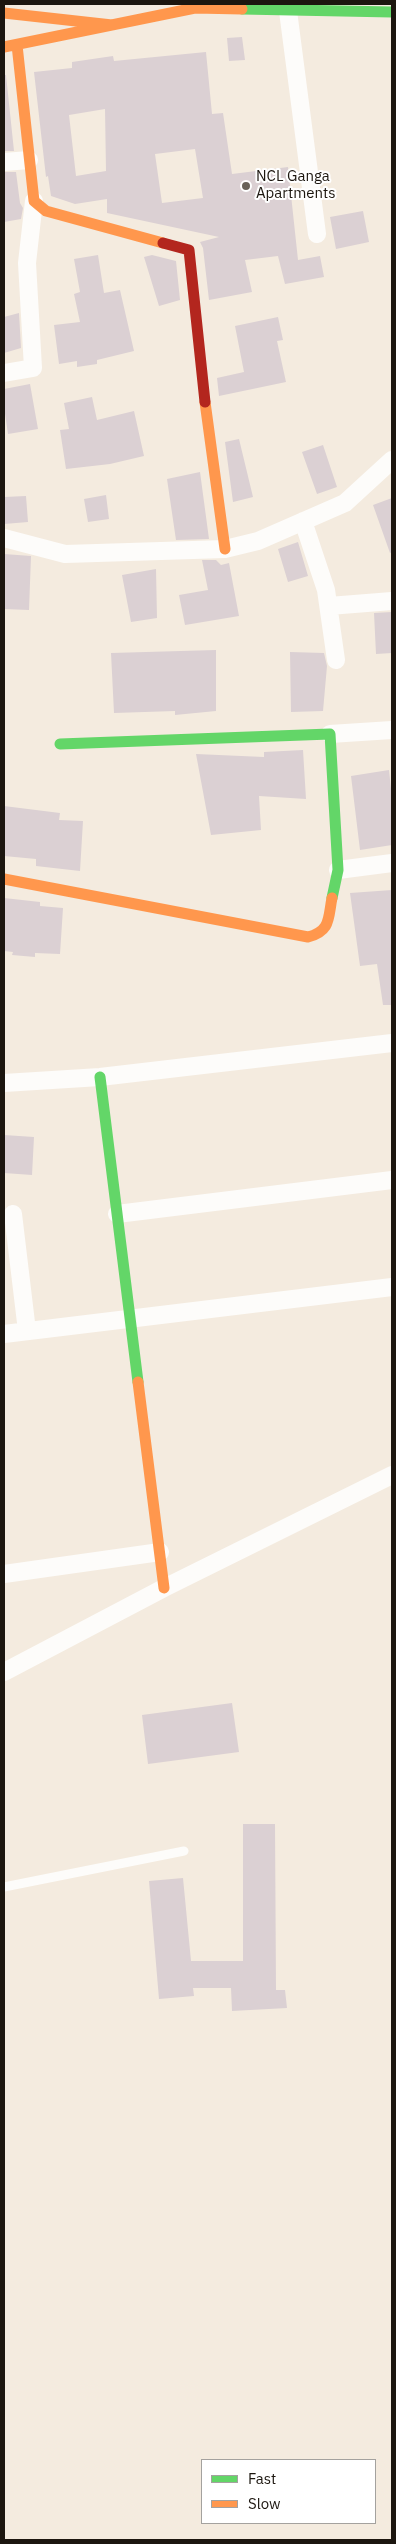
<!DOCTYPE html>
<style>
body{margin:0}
#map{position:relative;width:396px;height:2544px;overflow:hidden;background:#f4ebdf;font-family:"IBM Plex Sans",sans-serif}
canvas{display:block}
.frame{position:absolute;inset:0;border:5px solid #1c160f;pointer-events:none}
.legend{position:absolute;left:201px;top:2459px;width:175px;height:65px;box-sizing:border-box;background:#fff;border:1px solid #a4a29f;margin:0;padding:6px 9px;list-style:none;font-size:15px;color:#1c160f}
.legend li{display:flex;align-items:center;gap:10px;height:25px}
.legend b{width:25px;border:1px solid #a4a29f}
</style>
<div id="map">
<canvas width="396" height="2544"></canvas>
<div class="frame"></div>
<ul class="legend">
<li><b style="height:6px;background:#63d668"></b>Fast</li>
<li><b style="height:6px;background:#ff974d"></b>Slow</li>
</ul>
</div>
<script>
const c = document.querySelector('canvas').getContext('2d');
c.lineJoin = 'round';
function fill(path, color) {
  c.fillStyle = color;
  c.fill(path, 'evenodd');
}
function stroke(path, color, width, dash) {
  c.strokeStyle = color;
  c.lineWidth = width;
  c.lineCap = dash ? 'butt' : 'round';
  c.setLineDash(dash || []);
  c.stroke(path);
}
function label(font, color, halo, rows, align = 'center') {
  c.font = font + ' "IBM Plex Sans",sans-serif';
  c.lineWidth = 4;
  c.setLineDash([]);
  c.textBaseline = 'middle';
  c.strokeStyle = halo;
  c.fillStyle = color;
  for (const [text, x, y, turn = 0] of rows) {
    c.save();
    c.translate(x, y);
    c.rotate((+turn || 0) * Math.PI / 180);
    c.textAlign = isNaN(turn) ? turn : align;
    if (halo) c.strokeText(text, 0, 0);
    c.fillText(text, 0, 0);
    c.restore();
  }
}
const building = new Path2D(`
 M242,37l3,23 -16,1 -2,-23z
 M206,52l6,62 11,-1 9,61 56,-7 10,93 22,-4 4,21 -39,7 -7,-28 -33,4 7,32 -43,8 -6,-52 -3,-6 19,-5 -112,-24v-14l-32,5 -24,-8 -3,-20 -2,1 -12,-105 38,-4v-6l41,-6 1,5zM105,109l1,62 -30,5 -7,-61zM195,149l8,49 -41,5 -7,-49z
 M4,75h2l8,76h-10z
 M4,172h12l4,31 3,5 -2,11 -17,3z
 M363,211l6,31 -33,7 -6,-32z
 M98,255l6,38 16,-3 14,61 -37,9v4l-20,3v-6l-18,3 -5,-39 26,-3 -6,-28 6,-2 -6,-33z
 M152,255l24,6 4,39 -21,6 -15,-49z
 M19,313l2,35 -17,5v-36z
 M278,317l5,23 -6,1 9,41 -67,14 -2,-18 27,-6 -9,-46z
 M30,384l8,45 -30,5 -4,-27v-18z
 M92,397l5,23 37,-9 10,45 -34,8 -44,5 -6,-39 9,-1 -5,-26z
 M239,439l14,58 -20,5 -8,-60z
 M323,445l14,42 -20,7 -15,-42z
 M200,472l9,67 -33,1 -9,-61z
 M106,495l3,24 -21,3 -4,-23z
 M26,496l2,26 -24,2v-27z
 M392,498v54l-2,1 -17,-48z
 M298,542l10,34 -20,6 -10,-33z
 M4,554l27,2 -2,54 -25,-1z
 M202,560h14l5,5 8,-2 10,53 -54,9 -6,-30 29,-5z
 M156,569l1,49 -26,4 -9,-47z
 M392,612v41l-16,1 -2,-41z
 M216,650v61l-41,4v-4l-61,2 -3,-60z
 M290,652l34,1 3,13 -4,45 -32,1z
 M303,750l3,49 -47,-3 2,34 -50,5 -15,-81 68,3v-5z
 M389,770l3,28v47l-32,5 -9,-74z
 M4,806l56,7 -1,7 24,1 -3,50 -44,-5v-7l-32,-3z
 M392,890v115h-9l-6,-41 -17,2 -10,-73z
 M4,898l36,4v4l23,2 -3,46 -25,-1v4l-23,-2 1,-3 -9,-1z
 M4,1135l30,2 -2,38 -28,-2z
 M232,1703l7,49 -91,12 -6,-49z
 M243,1824h32l1,166h9l2,18 -55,3 -1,-23h-38l1,8 -35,3 -10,-118 34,-3 8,83h52z`);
const lane = new Path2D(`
 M4,1887l180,-36`);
const street = new Path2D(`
 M288,11l29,223
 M4,162l25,-2
 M4,373l29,-5 -6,-105 7,-62
 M303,521l23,69 10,70
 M4,538l61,16 160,-5 33,-8 87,-38 47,-43
 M329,606l63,-5
 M330,734l62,-4
 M338,870l54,-7
 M4,1083l96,-6 292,-34
 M13,1214l14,117
 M117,1214l275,-34
 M4,1334l388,-47
 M4,1574l156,-22
 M4,1672l160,-84 228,-113`);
const fast = new Path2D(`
 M242,9l150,3
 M60,744l270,-10 8,136 -6,28
 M100,1077l38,305`);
const slow = new Path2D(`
 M4,13l108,12
 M17,45l17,156 12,10 117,32
 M4,47l191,-39 47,1
 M205,402l20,147
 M4,879l304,58c23,-6 20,-19 24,-39
 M138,1382l26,206`);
const jam = new Path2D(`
 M163,243l26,7 16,152`);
const markers = [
 [246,186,5,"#686158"]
];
const poiNames = [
 ["NCL Ganga",256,177],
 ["Apartments",256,194]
];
fill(building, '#dbd0d3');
stroke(lane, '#fdfcfa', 9);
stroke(street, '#fdfcfa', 18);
stroke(fast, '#63d668', 11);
stroke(slow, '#ff974d', 11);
stroke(jam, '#b3261e', 11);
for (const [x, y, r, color] of markers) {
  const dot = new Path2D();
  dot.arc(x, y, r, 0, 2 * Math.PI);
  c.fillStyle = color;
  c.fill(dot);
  stroke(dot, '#fff', 2);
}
label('15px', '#1c160f', '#fff', poiNames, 'left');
</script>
